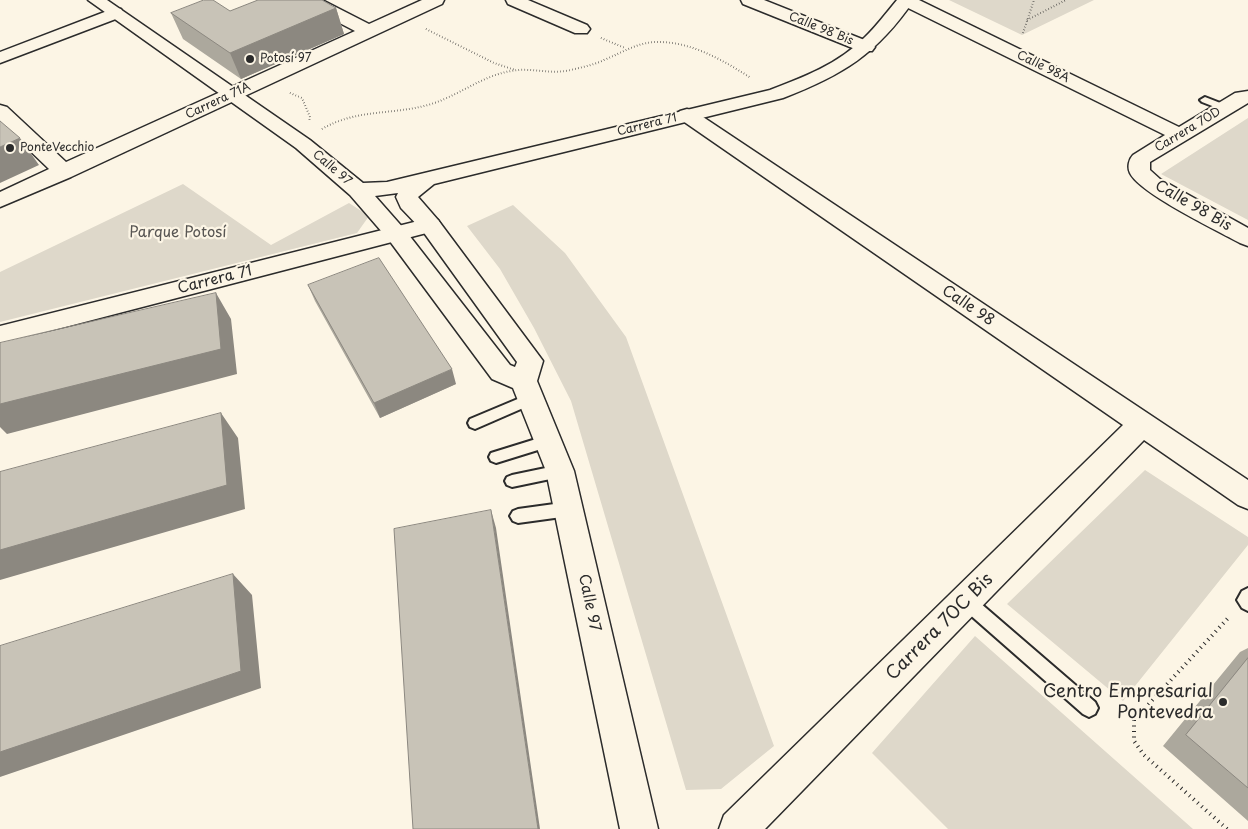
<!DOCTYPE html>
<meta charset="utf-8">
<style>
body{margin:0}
canvas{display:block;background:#fcf5e5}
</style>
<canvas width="1248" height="829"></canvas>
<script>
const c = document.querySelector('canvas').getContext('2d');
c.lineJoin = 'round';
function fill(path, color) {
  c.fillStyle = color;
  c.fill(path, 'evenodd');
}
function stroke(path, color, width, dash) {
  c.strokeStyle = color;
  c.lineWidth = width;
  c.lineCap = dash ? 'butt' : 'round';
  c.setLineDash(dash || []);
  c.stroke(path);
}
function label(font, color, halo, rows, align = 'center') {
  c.font = font + ' "Playpen Sans",sans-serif';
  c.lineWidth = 4.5;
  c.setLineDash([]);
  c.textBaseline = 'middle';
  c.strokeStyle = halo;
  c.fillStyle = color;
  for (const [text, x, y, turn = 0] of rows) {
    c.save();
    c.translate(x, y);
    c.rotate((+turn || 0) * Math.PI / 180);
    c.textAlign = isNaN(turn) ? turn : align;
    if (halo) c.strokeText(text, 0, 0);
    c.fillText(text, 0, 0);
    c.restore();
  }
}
const green = new Path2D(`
 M949,0h145l-72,35z
 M1248,118v102l-87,-46z
 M183,184l88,61 78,-42 20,13 -12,17 -357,89v-50z
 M513,205l52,48 61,84 148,409 -53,43 -35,1 -115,-389 -37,-73 -34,-59 -33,-43z
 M1145,470l103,67v8l-125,156 -116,-97z
 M975,636l218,193h-245l-76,-76z`);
const pathFar1 = new Path2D(`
 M1027,20l39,-20
 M426,29l68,34 21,7
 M1023,33l11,-33
 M601,38l24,10
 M290,93l12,5 8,19 -1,5
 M322,129c34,-20 69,-14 106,-24 29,-8 53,-29 83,-34 20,-4 40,4 60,-1 11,-3 23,-5 33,-10 20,-8 35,-19 57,-18 33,1 63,19 90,36`);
const path = new Path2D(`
 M1227,829l-83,-74 -10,-14v-21l96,-104`);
const lane = new Path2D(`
 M1205,97l23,9 2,2 -5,3 -23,-9 -2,-2z
 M532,393l5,1 2,4 -2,4 -62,27 -5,-2 -2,-4 2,-4z
 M549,435l5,2 2,4 -2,4 -58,18 -5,-2 -2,-4 2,-4z
 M560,465l5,2 2,4 -2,4 -5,2 -48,10 -5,-2 -2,-4 2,-4 5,-2z
 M569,502l5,2 2,5 -2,5 -5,2 -51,7 -5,-2 -3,-5 3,-5 5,-2z
 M1248,588v23l-6,-3 -5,-8 5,-9z
 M966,593l6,3 123,106 3,6 -3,6 -6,3 -6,-3 -123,-108 -2,-5 2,-5z`);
const street = new Path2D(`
 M301,0h21l47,24 53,-24h22l-2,4 -371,173 -71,30v-15l49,-23 -49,-47v-17l7,2 59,55 289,-131 -52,-27z
 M506,0h22l59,25 3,4 -3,4h-12l-67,-29z
 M741,0h23l108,43 3,4 -3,4h-12l-117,-47z
 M898,0h21l260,127 56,-34 13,-2v12l-98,59v8l10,9 88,49v18l-8,-3c-22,-12 -101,-50 -110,-70 -3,-6 -1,-14 3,-18l32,-20 -265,-131z
 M115,8l6,1 2,4 -2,4 -121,46v-11z
 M687,109l7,2 554,369v29l-10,-4 -94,-65 -379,389h-46l5,-14 399,-390 -443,-306 -3,-4 3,-4z
 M430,218l8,2 3,5 -3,5 -438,114v-18z`);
const secondary = new Path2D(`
 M88,0h19l203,140 53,43 24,-1 383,-92c34,-13 68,-26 94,-52 12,-11 22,-25 33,-38h17c-37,54 -71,75 -131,98l-349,86 -16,13 20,23 105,141 -6,20 37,90 84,358h-38l-74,-358 -33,-83 -21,-9 -103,-139 -39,-45 -54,-47zM398,193l-2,4 5,11 21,22 95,132 -2,5 -5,-2 -105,-135 -30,-34z`);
const wall = new Path2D(`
 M336,8l8,26 -103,45 -58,-40 -12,-26z
 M308,285l148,99 -76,34 -65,-117z
 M1248,648v173l-85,-75 77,-94z`);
const shadedWall = new Path2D(`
 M336,8l8,26 -103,45 -11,-26z
 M20,138l19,27 -39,18v-36z
 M216,293l15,26 6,55 -230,60 -7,-7v-23z
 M452,369l4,15 -76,34 -6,-15z
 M221,413l17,25 7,71 -245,71v-30z
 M491,510l5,18 44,301h-2z
 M233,574l19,21 9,93 -261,89v-25z`);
const building = new Path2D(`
 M204,0h9l17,11 28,-11h64l14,8 -106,45 -59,-40z
 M0,121l20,17 -20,9z
 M379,258l73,111 -78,34 -66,-118z
 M216,293l5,56 -221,55v-61z
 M221,413l6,72 -227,65v-78z
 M491,510l47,319h-125l-19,-300z
 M233,574l8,97 -241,81v-106z
 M1248,658v130l-62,-53z`);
const markers = [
 [250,59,5,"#2b2b2b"],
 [10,148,5,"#2b2b2b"],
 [1223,702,5,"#2b2b2b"]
];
const farStreetnames = [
 ["Calle 98 Bis",821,29,22],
 ["Calle 98A",1043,67,26],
 ["Carrera 71A",218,101,-25],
 ["Carrera 71",647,125,-14],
 ["Carrera 70D",1188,130,-31],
 ["Calle 97",332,168,40]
];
const farPoinames = [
 ["Potosí 97",260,59],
 ["PonteVecchio",20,148]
];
const streetNames = [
 ["Calle 98 Bis",1193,206,30],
 ["Carrera 71",215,280,-14],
 ["Calle 98",968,306,34],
 ["Calle 97",589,603,78]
];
const parkNames = [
 ["Parque Potosí",178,233]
];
const nearStreetnames = [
 ["Carrera 70C Bis",940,627,-45]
];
const nearPoinames = [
 ["Centro Empresarial",1213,692],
 ["Pontevedra",1213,713]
];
fill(green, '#ded8ca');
stroke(lane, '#2b2b2b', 4);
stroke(street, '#2b2b2b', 3);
stroke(secondary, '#2b2b2b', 3);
stroke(pathFar1, '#2b2b2b', 2, [0.5, 2.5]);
stroke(path, '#2b2b2b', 4, [1, 4.5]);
fill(lane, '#fcf5e5');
fill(street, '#fcf5e5');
fill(secondary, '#fcf5e5');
fill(wall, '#aca89d');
fill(shadedWall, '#8c8880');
fill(building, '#c8c3b7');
stroke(building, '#8c8880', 1);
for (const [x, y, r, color] of markers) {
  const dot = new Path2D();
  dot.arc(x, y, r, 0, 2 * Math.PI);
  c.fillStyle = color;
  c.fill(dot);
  stroke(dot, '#fcf5e5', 2);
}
label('12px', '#2b2b2b', '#fcf5e5', farStreetnames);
label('12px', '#2b2b2b', '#fcf5e5', farPoinames, 'left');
label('15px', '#2b2b2b', '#fcf5e5', streetNames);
label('15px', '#585653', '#fcf5e5', parkNames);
label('18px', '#2b2b2b', '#fcf5e5', nearStreetnames);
label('18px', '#2b2b2b', '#fcf5e5', nearPoinames, 'right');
</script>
